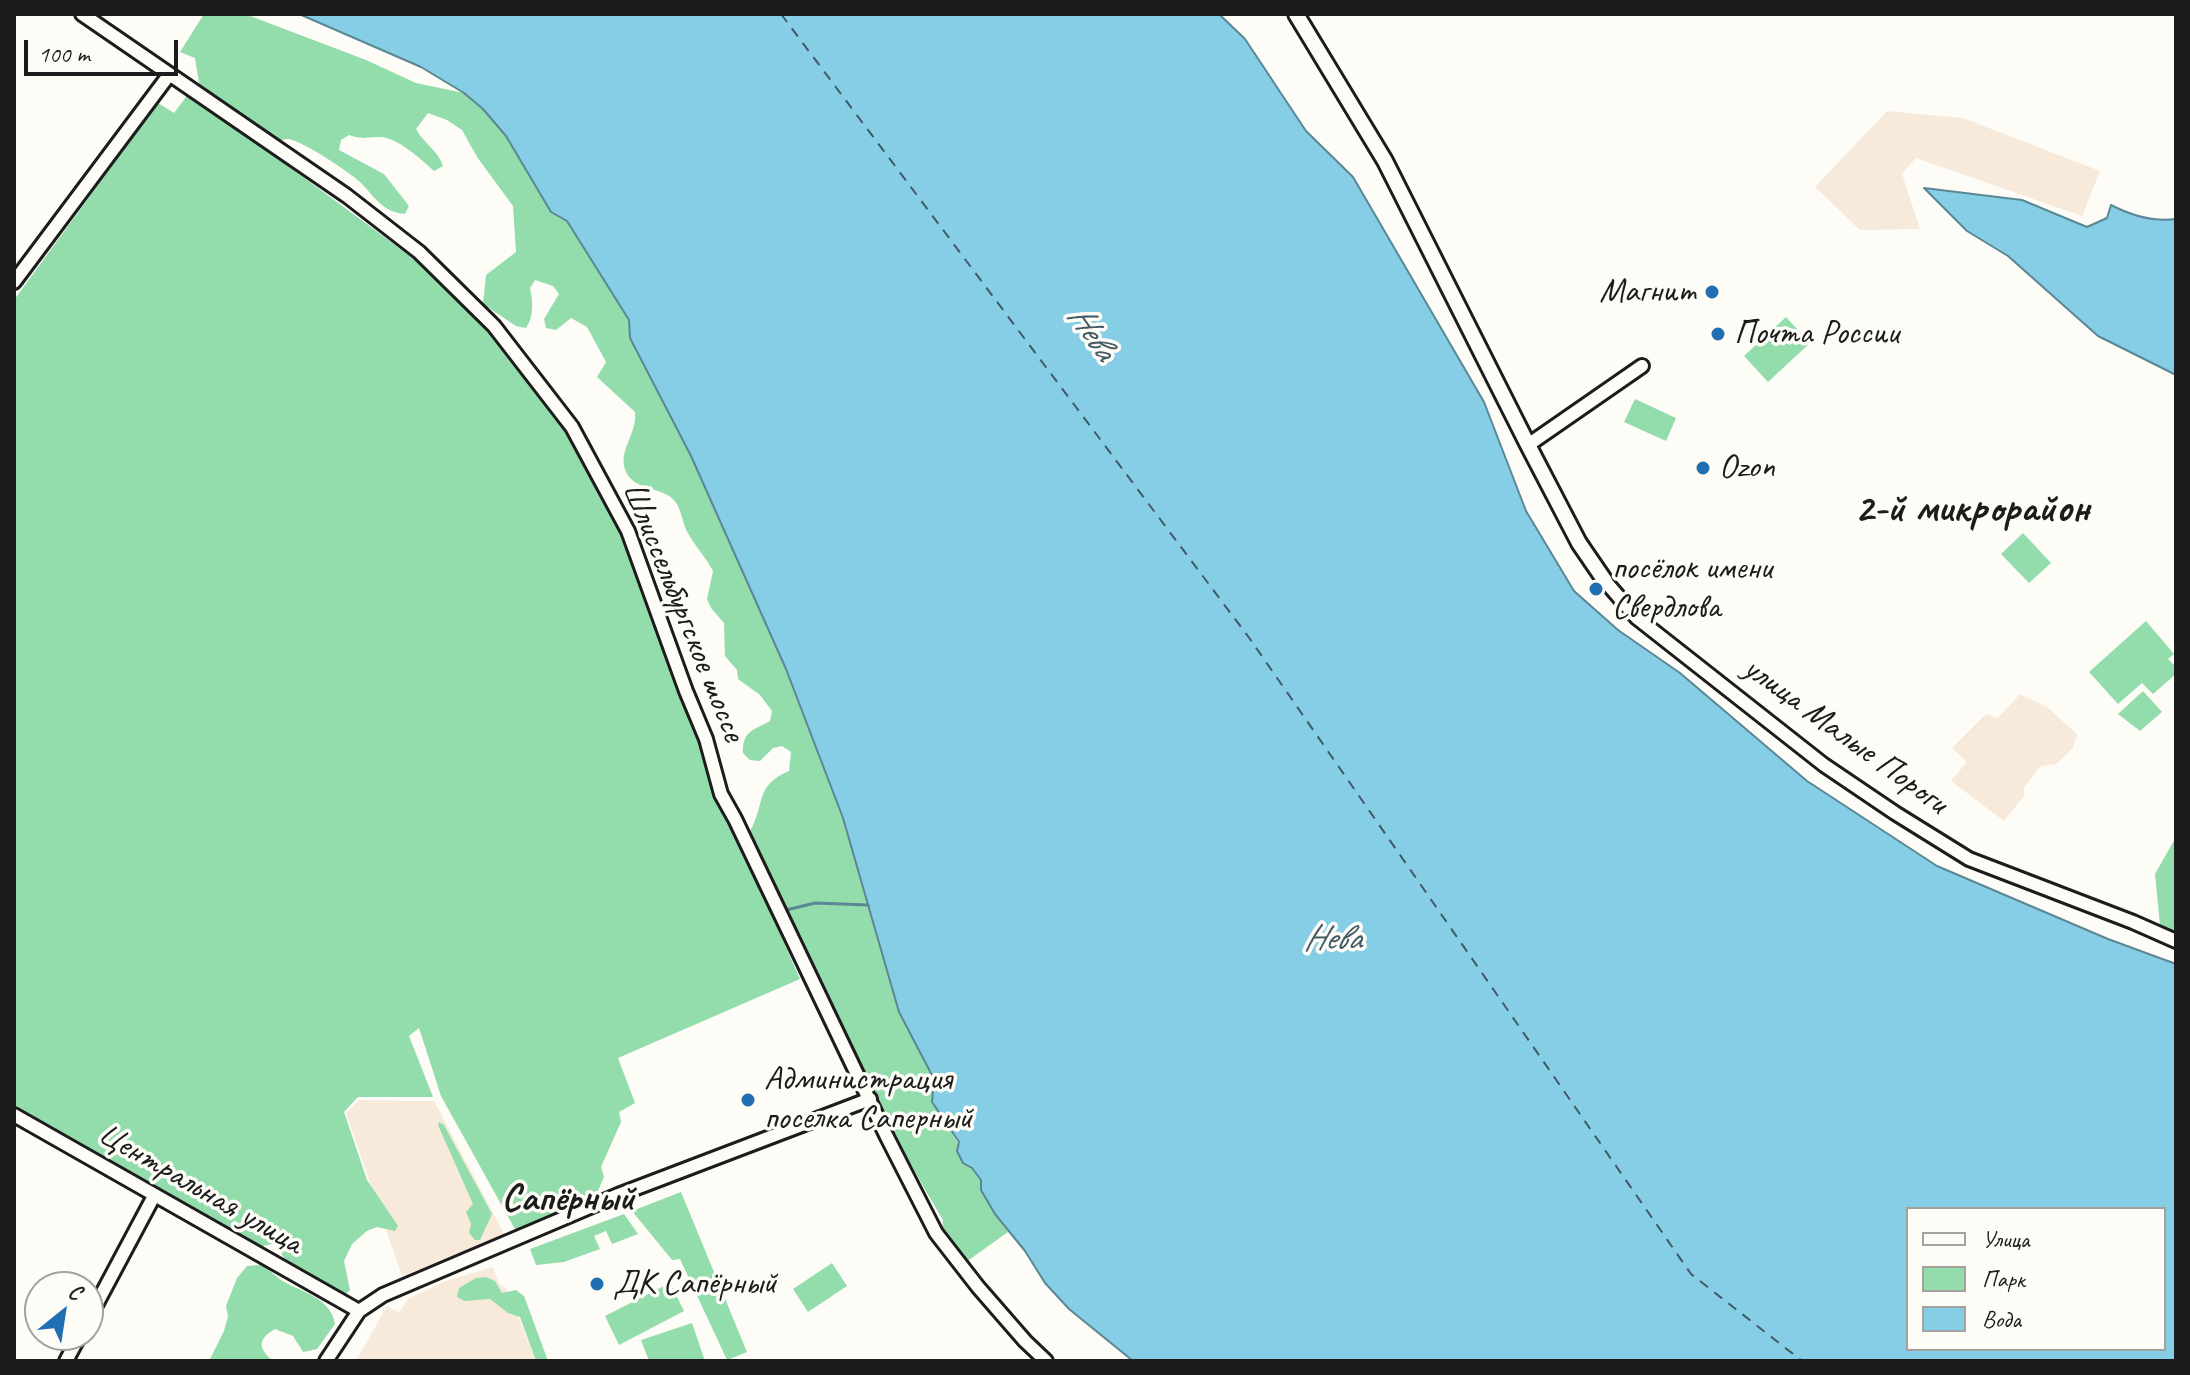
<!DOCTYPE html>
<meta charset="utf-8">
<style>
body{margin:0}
#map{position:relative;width:2190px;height:1375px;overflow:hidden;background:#fdfcf7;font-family:Caveat,sans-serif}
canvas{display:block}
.frame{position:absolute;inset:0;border:16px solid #1c1c1c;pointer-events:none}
.legend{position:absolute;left:1906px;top:1207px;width:260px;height:144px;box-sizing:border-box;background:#fdfcf7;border:2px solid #a3a29f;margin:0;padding:10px 14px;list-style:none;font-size:24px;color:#1c1c1c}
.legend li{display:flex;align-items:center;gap:16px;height:40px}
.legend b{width:40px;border:2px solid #a3a29f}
.north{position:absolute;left:24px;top:1271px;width:80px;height:80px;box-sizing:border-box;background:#fdfcf7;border:2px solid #a3a29f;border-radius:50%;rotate:30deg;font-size:22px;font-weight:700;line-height:32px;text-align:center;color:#1c1c1c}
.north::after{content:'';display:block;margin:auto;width:28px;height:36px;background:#1f6fb2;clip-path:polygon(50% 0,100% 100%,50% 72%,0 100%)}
.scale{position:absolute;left:24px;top:40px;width:154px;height:36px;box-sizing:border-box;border:4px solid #1c1c1c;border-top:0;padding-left:10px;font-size:24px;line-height:28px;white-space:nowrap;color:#1c1c1c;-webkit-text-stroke:6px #fdfcf7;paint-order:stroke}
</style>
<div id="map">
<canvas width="2190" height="1375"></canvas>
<div class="frame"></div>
<ul class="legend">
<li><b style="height:10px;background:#fdfcf7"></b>Улица</li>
<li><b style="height:22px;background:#93dcac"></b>Парк</li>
<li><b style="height:22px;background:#85cee6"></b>Вода</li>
</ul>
<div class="north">С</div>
<div class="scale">100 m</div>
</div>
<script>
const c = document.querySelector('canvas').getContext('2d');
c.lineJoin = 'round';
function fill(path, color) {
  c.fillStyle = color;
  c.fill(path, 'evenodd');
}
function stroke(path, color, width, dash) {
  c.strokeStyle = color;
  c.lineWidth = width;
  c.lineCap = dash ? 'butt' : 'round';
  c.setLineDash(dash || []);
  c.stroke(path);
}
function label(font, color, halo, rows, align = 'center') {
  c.font = font + ' Caveat,sans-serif';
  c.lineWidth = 7;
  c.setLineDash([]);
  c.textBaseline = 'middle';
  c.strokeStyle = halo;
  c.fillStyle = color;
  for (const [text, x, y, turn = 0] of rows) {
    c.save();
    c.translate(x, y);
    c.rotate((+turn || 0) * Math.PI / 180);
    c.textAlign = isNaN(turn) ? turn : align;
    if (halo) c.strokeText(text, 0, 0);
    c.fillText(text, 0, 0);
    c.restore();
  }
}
const built = new Path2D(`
 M1887,111l76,7 137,53 -18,45 -166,-58 -14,16 18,55 -60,1 -45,-43z
 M2020,694l27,13 30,27 -4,14 -17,16 -15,2 -17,21v9l-20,25 -53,-40 16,-19 -15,-14 34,-34 12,4z
 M359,1100l75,1 72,136 -104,39 -56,-163z
 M493,1267l6,17 8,5 29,72h-180l31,-55 12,7 9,-14 38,-18z`);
const green = new Path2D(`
 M204,14h41l121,46 50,23 48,10 19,16 23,27 45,76 16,9 62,99 1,19 61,117 95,213 57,149 56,194 35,67 -2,23 49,78 14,34 13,18 -42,30 -24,-32 1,-10c-74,-125 -138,-256 -193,-389 16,-28 4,-45 39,-60l2,-19 -9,-6 -9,2 -13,13 -10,-1 -7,-7c-1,-23 12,-23 27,-32l2,-10 -12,-16 -22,-16 -1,-9 -12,-14 -1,-33 -13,-15 -4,-9 6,-28c-7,-13 -17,-24 -24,-36 -7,-11 -7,-26 -15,-35 -13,-14 -45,-9 -50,-34 -3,-19 13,-33 11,-54l-38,-35 9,-15 -19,-35 -16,-9 -15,12 -10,-2 -2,-9 15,-25 -6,-8 -18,-6 -5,8c3,14 4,28 -4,40l-10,-2 -33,-22 3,-29 30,-23 -3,-46 -36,-49 -15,-27 -15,-10 -19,-7 -12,16c8,15 22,21 27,37l-9,5c-12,-11 -37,-34 -54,-34 -15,0 -15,3 -31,-2l-8,5 -2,10 45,24 25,32 -4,8c-23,-2 -30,-17 -45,-32 -11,-10 -57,-41 -72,-43 -4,0 -8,2 -12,2l-75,-46 -6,-37 -15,-6z
 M189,93l228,168 73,72 77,100 54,102 111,290 68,154 -182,79 17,45 -16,9 2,10 -20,45 3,10 -10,23 -78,31 -75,-135 -22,-68 -10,8 24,61h-75l-14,15 23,68 31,46 -3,5 -18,-4 -10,4 -15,13 -8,17 6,29 -7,7 -57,-36 -5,-8v-10c-16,0 -24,10 -36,-4l-231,-134v-805l144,-197 16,10z
 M1786,317l24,26 -42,39 -24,-26z
 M1635,399l41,19 -10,23 -42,-19z
 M2023,533l28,30 -22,20 -28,-29z
 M2146,621l28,33 -6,5 8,8v7l-23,20 -11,-11 -24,21 -29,-32z
 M2143,691l19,21 -22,19 -22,-17z
 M2176,837v95l-16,-6 -5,-52z
 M439,1122l5,3 48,89 -12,26h-5l-6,-7 2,-9 -5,-12 7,-8 -35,-79z
 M681,1192l66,160 -20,8 -47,-101 -8,1 -40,-49z
 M624,1214l14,20 -26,10 -6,-13 -12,5 6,13 -36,13 -28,3 -6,-16z
 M832,1263l15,23 -39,26 -15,-23z
 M247,1266c3,0 9,-1 13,-1 7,2 15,11 21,15 19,12 50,17 54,44l-18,25 -14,3 -10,-16 -18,-7c-19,11 -16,20 -2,32h-64l15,-30 4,-15 -2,-10 11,-28z
 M486,1277l9,4 7,12 14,-3 8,6 24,65h-12l-16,-44 -12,-4 -18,-14 -25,2 -8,-4 2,-9 17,-10z
 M670,1283l14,28 -65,34 -14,-29z
 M692,1323l13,38h-56l-8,-21z`);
const water = new Path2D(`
 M299,14h920l26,25 61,92 47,46 131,225 42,109 48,80 44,39 62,43 127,108 130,85 171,73 68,25v397h-1043l-64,-52 -24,-26 -20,-32 -30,-37 -14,-24v-10l-9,-12 -9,-5 -6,-12 2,-9 -27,-40 2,-23 -35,-67 -56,-194 -57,-149 -95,-213 -61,-118 -1,-18 -62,-99 -16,-9 -45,-76 -23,-27 -19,-16 -43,-26zM1908,1209h256v140h-256z
 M1924,188l98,12 65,27 20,-9 4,-13c21,11 42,17 65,14v156l-78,-39 -90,-80 -41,-25z`);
const stream = new Path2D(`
 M782,911l33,-8 53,2`);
const ferry = new Path2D(`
 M781,14l469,625 441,635 111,87`);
const minor = new Path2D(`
 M82,14l265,182 72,56 75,74 78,101 56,104 58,160 20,48 15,55 14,25 152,318 49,96 42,54 47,54 21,20
 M14,282l155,-207
 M1528,445l114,-79
 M1605,581l32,37 187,147 71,48 74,46 164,63 43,19
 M14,1115l345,196
 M88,1320l66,-124
 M66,1361l14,-26
 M326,1361l33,-50 24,-16 235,-100 252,-96`);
const tertiary = new Path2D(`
 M1296,14l89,147 143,284 51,98 26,38`);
const markers = [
 [1712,292,8,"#1f6fb2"],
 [1718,334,8,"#1f6fb2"],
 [1703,468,8,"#1f6fb2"],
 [1596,589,8,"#1f6fb2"],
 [748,1100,8,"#1f6fb2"],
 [597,1284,8,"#1f6fb2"]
];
const poiNames = [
 ["Магнит",1696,292,"right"],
 ["Почта России",1734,334],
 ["Ozon",1719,468],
 ["посёлок имени",1612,569],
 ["Свердлова",1612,608],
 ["Администрация",764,1080],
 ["поселка Саперный",764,1119],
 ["ДК Сапёрный",613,1284]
];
const streetNames = [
 ["Шлиссельбургское шоссе",683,612,68],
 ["улица Малые Пороги",1845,736,36],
 ["Центральная улица",200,1189,30]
];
const waterNames = [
 ["Нева",1091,333,56],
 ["Нева",1332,940]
];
const quarterNames = [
 ["Сапёрный",568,1200]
];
const districtNames = [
 ["2-й микрорайон",1972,510]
];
fill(built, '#f7eadb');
fill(green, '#93dcac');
fill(water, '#85cee6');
stroke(water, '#5b8795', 2);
stroke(stream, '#5b8795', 3);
stroke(ferry, '#415a63', 2, [10, 8]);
stroke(minor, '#1c1c1c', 18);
stroke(tertiary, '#1c1c1c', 20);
stroke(minor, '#fdfcf7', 12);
stroke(tertiary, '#fdfcf7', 14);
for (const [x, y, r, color] of markers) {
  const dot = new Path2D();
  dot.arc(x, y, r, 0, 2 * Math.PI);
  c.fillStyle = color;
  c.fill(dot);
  stroke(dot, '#fdfcf7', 3);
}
label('34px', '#1c1c1c', '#fdfcf7', poiNames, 'left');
label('34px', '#1c1c1c', '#fdfcf7', streetNames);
label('italic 36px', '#415a63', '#fdfcf7', waterNames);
label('bold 38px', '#1c1c1c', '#fdfcf7', quarterNames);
label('bold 42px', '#1c1c1c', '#fdfcf7', districtNames);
</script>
